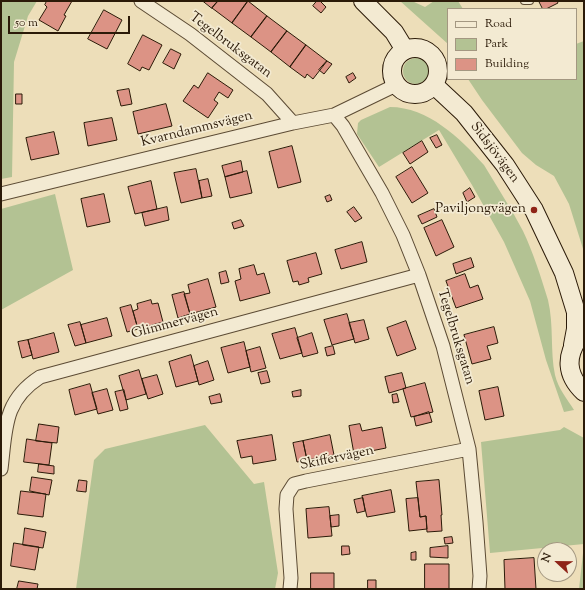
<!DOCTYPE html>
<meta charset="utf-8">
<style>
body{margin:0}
#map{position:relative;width:585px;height:590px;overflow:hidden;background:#eddeb9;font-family:"Sorts Mill Goudy",serif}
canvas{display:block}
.frame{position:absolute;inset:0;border:2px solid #2b1a08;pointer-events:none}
.legend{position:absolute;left:447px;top:8px;width:130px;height:72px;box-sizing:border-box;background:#f3ead2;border:1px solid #a39781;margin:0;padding:5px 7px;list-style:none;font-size:12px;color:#2b1a08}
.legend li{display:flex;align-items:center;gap:8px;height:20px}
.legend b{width:20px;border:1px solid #a39781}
.north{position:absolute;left:537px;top:542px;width:40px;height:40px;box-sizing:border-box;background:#f3ead2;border:1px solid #a39781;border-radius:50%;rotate:292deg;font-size:11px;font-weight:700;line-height:16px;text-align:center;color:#2b1a08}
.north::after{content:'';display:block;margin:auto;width:14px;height:18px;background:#8f2418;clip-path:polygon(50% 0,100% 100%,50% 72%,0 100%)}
.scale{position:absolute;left:8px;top:16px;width:122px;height:18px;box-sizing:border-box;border:2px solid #2b1a08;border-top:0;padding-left:5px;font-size:12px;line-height:14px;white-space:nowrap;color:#2b1a08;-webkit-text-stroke:3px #f3ead2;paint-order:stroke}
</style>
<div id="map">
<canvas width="585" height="590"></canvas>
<div class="frame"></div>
<ul class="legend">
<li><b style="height:5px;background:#f3ead2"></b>Road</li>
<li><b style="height:11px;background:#b3c293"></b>Park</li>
<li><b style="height:11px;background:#dc9385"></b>Building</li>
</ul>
<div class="north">N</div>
<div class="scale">50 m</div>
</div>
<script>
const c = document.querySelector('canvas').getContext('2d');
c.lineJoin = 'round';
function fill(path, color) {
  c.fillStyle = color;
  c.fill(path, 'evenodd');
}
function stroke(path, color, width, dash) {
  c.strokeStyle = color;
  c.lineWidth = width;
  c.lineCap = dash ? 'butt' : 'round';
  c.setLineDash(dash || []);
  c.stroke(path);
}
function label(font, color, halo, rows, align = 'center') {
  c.font = font + ' "Sorts Mill Goudy",serif';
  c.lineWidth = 3.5;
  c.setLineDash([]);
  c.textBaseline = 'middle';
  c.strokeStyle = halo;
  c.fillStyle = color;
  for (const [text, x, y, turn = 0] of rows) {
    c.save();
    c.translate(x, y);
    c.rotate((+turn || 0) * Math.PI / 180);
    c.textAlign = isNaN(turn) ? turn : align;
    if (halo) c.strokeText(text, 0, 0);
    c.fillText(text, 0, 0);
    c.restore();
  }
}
const green = new Path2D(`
 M1,1h36l-9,15 -14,46 -2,115 -11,2z
 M400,1h12l13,6 9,-6h24l5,8h-15v35z
 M584,41v211l-15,-48 -15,-28 -18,-11 -14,-12 -40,-53 -14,-21h108v-35z
 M403 71a13 13 0 1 1 26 0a13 13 0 1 1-26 0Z
 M390,107c38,0 70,31 94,58 13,22 27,43 39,66 10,21 18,46 25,69 6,25 2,51 7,75 3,13 12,24 19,35l-10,2 -18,-52 -16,-59 -26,-59 -32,-57 -33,-55 -60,37 -22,-33 1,-11 3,-3z
 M55,194l18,76 -72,40v-101z
 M205,425l49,59 10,-2 14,91 -3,16h-199l18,-129 11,-11z
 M564,427l20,11v106l-94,9 -9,-111 79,-12z
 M584,544v45h-5z`);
const building = new Path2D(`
 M47,1h25l-8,14 2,1 -8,15 -19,-11 8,-13 -2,-2z
 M203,1h15l-6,7z
 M218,1h30l-16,22 -20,-15z
 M248,1l19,15 -16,21 -19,-14z
 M317,1h3l6,6 -5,6 -8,-7z
 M539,1h18l1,2 -12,6h-3z
 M104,10l18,10 -15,29 -19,-10z
 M267,16l20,15 -16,21 -20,-15z
 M287,31l19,14 -16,22 -19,-15z
 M143,35l19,10 -13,25 -7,-3 -2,4 -12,-7z
 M306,45l21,16 -14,18 -6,-5 -2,4 -15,-11z
 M171,49l10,5 -7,15 -11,-6z
 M327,61l5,3 -8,10 -5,-4z
 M208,73l25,17 -5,8 -9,-6 -5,8 4,3 -10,15 -25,-17 11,-16 4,3z
 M353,73l3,5 -7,5 -3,-6z
 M129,89l3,15 -11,2 -4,-15z
 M16,94h6v10h-6z
 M166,104l6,22 -34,8 -5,-22z
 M112,118l5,22 -29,6 -4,-23z
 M54,132l5,22 -28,6 -5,-22z
 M437,135l5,10 -6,3 -6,-10z
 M422,141l6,11 -18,12 -7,-11z
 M292,146l9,36 -23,6 -9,-36z
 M241,161l2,11 -18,5 -3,-11z
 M412,167l16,26 -16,10 -16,-26z
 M196,169l6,29 -21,5 -7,-30z
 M247,171l5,22 -22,5 -5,-21z
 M208,179l4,17 -10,2 -3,-17z
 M151,181l6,28 -22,5 -7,-27z
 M470,188l5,9 -8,5 -4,-9z
 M104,194l6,28 -23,5 -6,-28z
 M330,195l2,5 -5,2 -2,-5z
 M167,207l2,13 -24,6 -3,-13z
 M354,207l8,11 -7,4 -8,-10z
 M434,209l3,8 -15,7 -4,-8z
 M241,220l3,6 -10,3 -2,-6z
 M442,220l12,27 -18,9 -12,-28z
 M362,242l5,20 -26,7 -6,-19z
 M316,253l6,21 -14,4 1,4 -10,3 -1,-4 -5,1 -6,-21z
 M471,258l3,9 -18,7 -3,-10z
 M254,265l3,10 7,-2 6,20 -30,8 -5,-20 6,-2 -2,-10z
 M226,271l3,11 -8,2 -2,-11z
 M465,274l5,14 8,-3 5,14 -27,9 -10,-27z
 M208,279l8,28 -26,7 -6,-20 6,-1 -2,-8z
 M184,292l6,22 -12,4 -6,-23z
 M151,300l1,4 6,-1 5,19 -25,7 -5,-18 5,-2 -1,-5z
 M131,305l7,24 -11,3 -7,-24z
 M347,314l7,25 -22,6 -8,-25z
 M107,318l5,18 -26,7 -5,-18z
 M364,320l5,19 -14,4 -6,-20z
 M406,321l10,28 -19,7 -10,-28z
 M80,322l6,21 -11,3 -7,-21z
 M494,327l4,16 -11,3 4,13 -19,5 -8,-29z
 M295,328l7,25 -22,6 -8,-25z
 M54,333l5,19 -26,7 -5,-19z
 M312,333l6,20 -15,4 -6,-19z
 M28,340l4,15 -10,3 -4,-16z
 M244,342l6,25 -22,6 -7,-25z
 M333,346l2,8 -8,2 -2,-8z
 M260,347l6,21 -15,4 -5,-21z
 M191,355l7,26 -22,6 -7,-25z
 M208,361l6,19 -15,5 -5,-19z
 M139,370l7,24 -20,6 -7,-24z
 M267,371l3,11 -9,2 -3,-11z
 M402,373l4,15 -17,5 -4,-16z
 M157,375l6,19 -15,5 -6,-20z
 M425,383l8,29 -22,5 -8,-28z
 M90,384l7,25 -22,6 -6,-25z
 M498,387l6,29 -19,4 -6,-29z
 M107,389l6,21 -15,4 -6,-21z
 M124,390l4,19 -8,2 -5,-19z
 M301,390v6l-8,1 -1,-5z
 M220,394l2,8 -11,2 -2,-7z
 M397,394l2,8 -6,1 -1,-8z
 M429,412l3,10 -16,4 -2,-9z
 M39,424l20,3 -2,16 -21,-2z
 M360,424l2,7 20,-4 4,21 -15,3 1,4 -7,1 -1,-4 -10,2 -5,-28z
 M272,435l4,25 -23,4 -1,-8 -11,2 -4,-17z
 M330,435l4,20 -27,5 -4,-19z
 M27,439l25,4 -3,22 -25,-3z
 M303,441l4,19 -10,2 -4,-19z
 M39,464l15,2v8l-16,-2z
 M32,477l20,3 -3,15 -19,-4z
 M79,480l8,1 -1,11 -9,-1z
 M439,480l3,35h-1l1,16 -15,1 -1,-16 -6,1 -4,-35z
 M391,490l4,22 -28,5 -5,-21z
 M21,491l25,3 -3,23 -25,-3z
 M363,498l2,13 -8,2 -3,-13z
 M418,498l2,19 6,-1 1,13 -18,2 -3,-32z
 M329,507l3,29 -24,2 -2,-29z
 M339,515v11l-8,1 -1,-11z
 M25,528l21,4 -3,16 -20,-3z
 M452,537l1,6 -8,1 -1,-6z
 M14,543l25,4 -4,23 -24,-4z
 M342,546h7l1,8 -8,1z
 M448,546v12l-18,-1v-9z
 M416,552v8h-5v-7z
 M534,558l2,31h-31l-1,-29z
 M425,564h24v25h-24z
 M311,573h23v16h-23z
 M368,580h8v9h-8z
 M19,581l19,3 -1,5h-20z`);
const service = new Path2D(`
 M524,1h6`);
const minor = new Path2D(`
 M141,1l49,33 77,60 26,29
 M334,115l9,11 39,67 21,42 16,40 24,71 26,103 7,73 4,54 -1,13
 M1,194l292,-71 41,-8 62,-30
 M1,469c5,-40 2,-68 39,-92l379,-102
 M290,589l1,-11 -5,-69 1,-14 7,-11 12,-3 163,-32`);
const secondary = new Path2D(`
 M363,1l31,31 11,18
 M392 71a23 23 0 1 1 46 0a23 23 0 1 1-46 0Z
 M434,85l30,28 41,52 29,45 30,63 12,39v17l-3,16
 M580,336c-15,20 -14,39 4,56`);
const markers = [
 [534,210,4,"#8f2418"]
];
const streetNames = [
 ["Tegelbruksgatan",230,46,37],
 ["Kvarndammsvägen",197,130,-14],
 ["Sidsjövägen",494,153,53],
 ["Glimmervägen",175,324,-15],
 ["Tegelbruksgatan",455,337,73],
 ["Skiffervägen",337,459,-12]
];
const poiNames = [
 ["Paviljongvägen",526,210]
];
fill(green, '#b3c293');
fill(building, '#dc9385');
stroke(building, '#2b1a08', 1);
stroke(service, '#5c4b34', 8);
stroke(minor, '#5c4b34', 15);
stroke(secondary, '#2b1a08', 20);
stroke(service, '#f3ead2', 6);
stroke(minor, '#f3ead2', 13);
stroke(secondary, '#f3ead2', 18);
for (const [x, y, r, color] of markers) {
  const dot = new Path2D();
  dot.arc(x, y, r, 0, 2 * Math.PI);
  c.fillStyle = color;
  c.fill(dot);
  stroke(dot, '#f3ead2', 1.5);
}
label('14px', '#2b1a08', '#f3ead2', streetNames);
label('14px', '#2b1a08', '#f3ead2', poiNames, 'right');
</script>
